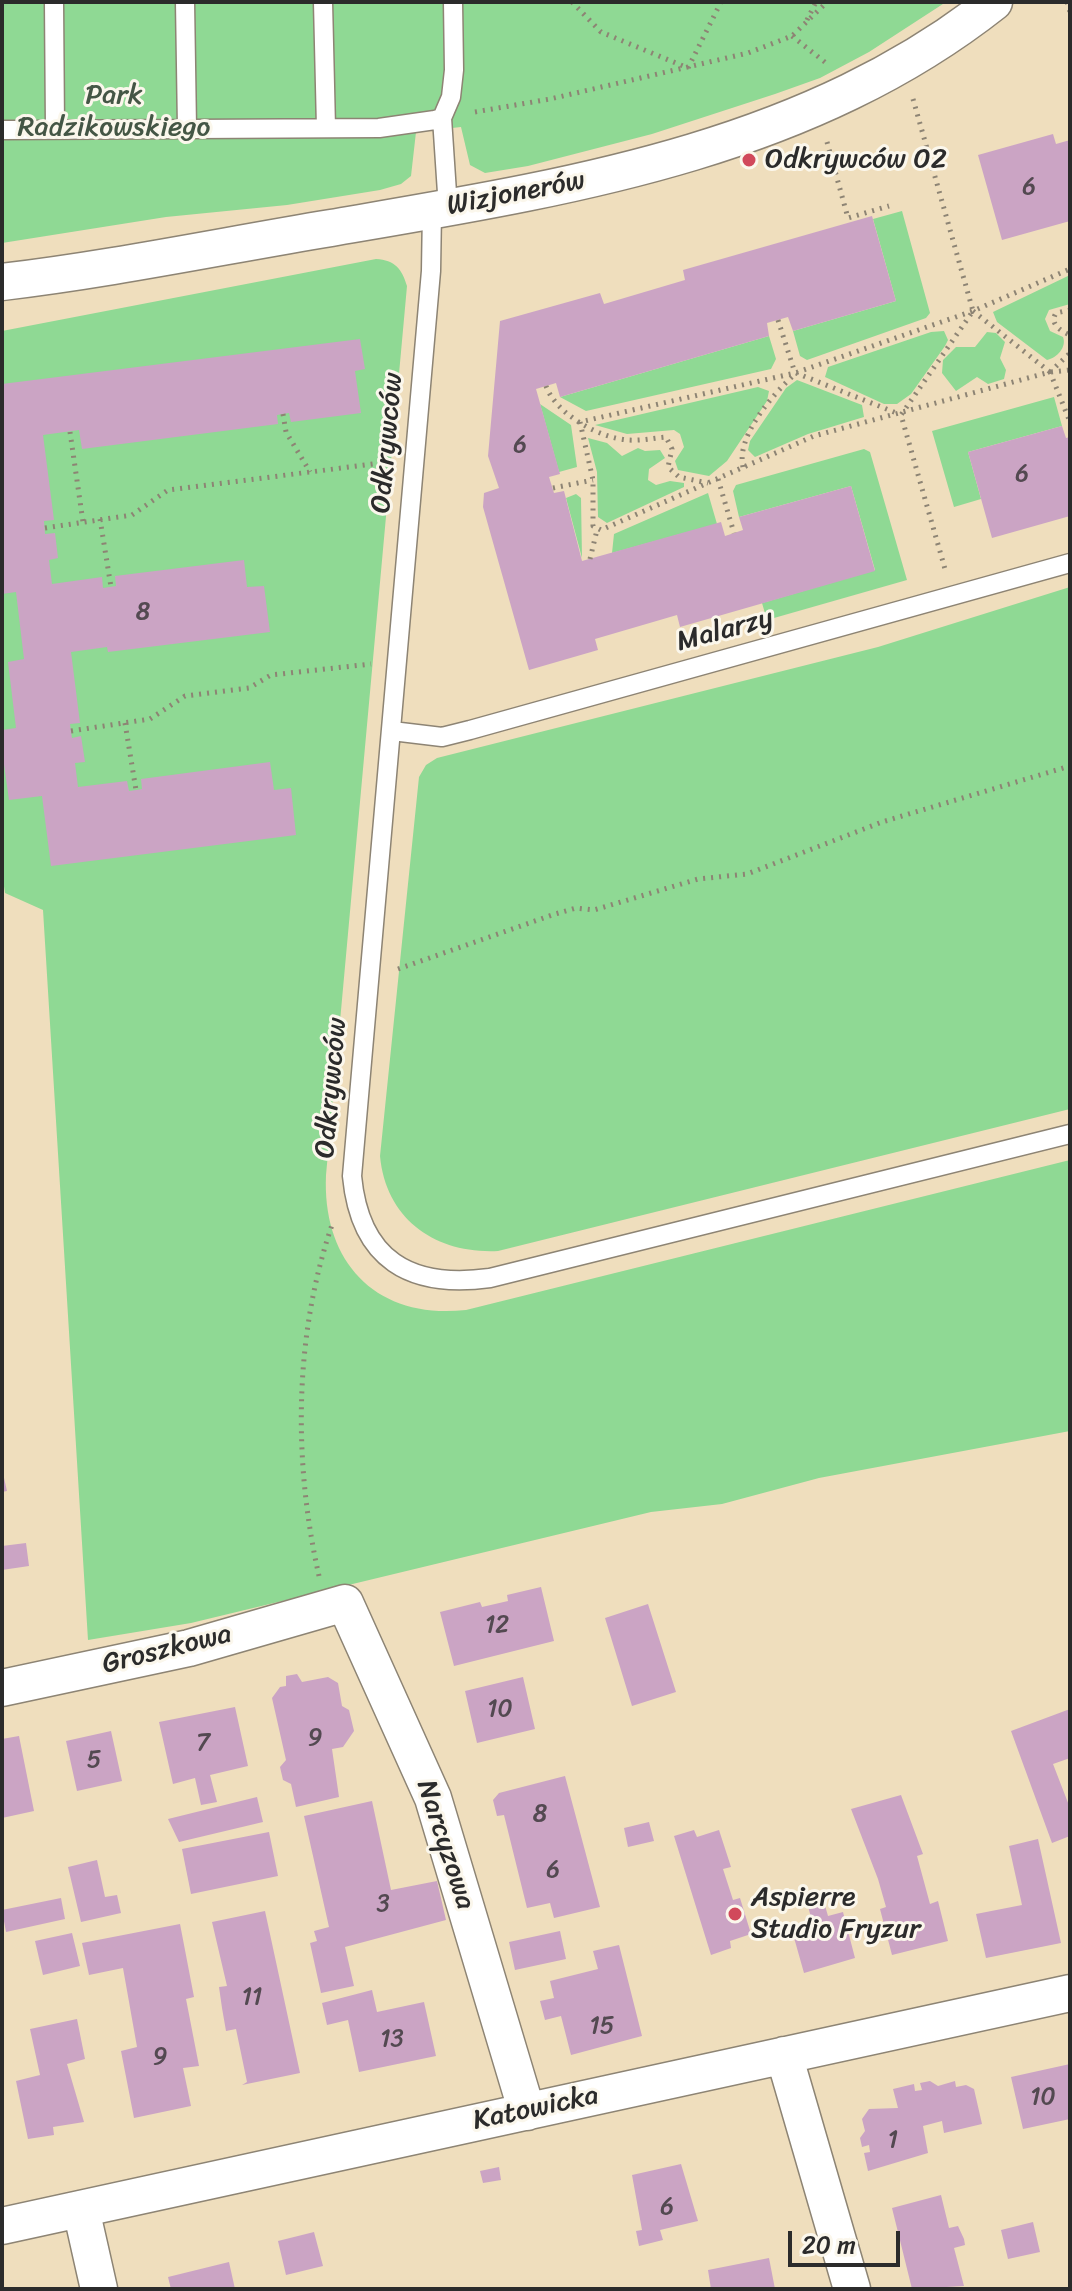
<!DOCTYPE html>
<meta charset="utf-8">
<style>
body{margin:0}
#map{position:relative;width:1072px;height:2291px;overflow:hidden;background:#efdebd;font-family:Sriracha,sans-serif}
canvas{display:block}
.frame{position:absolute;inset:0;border:4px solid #2b2b2b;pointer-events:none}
.scale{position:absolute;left:788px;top:2231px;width:112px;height:36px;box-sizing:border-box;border:4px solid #2b2b2b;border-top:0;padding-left:10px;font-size:24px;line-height:28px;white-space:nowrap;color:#2b2b2b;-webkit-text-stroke:6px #fbf7ec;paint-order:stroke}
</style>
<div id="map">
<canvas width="1072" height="2291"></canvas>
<div class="frame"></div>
<div class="scale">20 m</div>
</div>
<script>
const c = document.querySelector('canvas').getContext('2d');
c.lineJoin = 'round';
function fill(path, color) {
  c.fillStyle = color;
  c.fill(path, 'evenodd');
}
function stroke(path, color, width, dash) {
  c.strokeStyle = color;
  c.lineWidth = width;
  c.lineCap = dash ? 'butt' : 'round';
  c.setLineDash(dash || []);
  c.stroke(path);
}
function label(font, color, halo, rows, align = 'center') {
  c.font = font + ' Sriracha,sans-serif';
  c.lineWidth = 6;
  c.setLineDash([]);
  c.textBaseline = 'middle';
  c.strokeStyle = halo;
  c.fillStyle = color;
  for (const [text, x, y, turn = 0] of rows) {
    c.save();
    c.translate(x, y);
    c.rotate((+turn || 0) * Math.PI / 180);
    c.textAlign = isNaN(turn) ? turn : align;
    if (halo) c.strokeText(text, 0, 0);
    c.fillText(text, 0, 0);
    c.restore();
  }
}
const green = new Path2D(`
 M2,2h944l-77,50 -49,26 -45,16 -123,40 -124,32 -43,7 -15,-8 -9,-38 -45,5 -5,44 -10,8 -21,6 -93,15 -121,12 -164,26z
 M902,211l28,102 -4,5 -119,42 -7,-4 -7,-25 103,-30 -23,-82z
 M376,259c19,1 26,10 31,27l-81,889c-4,87 50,145 140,135l604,-150v271l-251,47 -97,26 -71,8 -460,111 -103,17 -45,-730 -38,-17 -3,-20v-542z
 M1070,275v29l-21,6 -4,9 5,12 13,6c4,10 -6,21 -16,23l-50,-38 -4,-10z
 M944,331l4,9 -3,6 -34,48 -14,10h-13l-59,-27 3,-10 103,-35z
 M987,332l9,1 9,9 -5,16 6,12 -2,9 -16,5 -11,-7 -21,14 -14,-18 1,-13 13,-13h19z
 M769,336l7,23 -5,10 -185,42 -26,-14z
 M797,380l65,25 2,12 -56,17 -53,23 -7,-7 2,-9 36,-53z
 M758,387l11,4 -2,10 -40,60 -18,15 -31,-6 -3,-9 9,-14 -4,-13 -6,-4 -47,4 -32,-9z
 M1054,397l8,29 -94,26 13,47 -27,8 -22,-76z
 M540,404l31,21 6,42 -18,5z
 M588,438l19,5 15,13 16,-8 7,3 15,-1 5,8 -16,11 -1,11 8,5 14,-4 14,2v4l-77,36 -9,-6 -1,-45z
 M864,449l6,3 37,128 -140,40 -5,-17 113,-33 -24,-84 -112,31 -6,-26 3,-6z
 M708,493l9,31 -105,29 2,-19z
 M576,494l5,4 1,60 -16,-60z
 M1070,587v522l-572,142c-62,3 -112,-31 -118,-95l39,-379 7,-12 11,-7 441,-111z`);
const building = new Path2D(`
 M1053,134l3,10 14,-4v81l-68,19 -24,-85z
 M872,216l24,85 -103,30 -5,-14 -21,6 2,13 -209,61 -4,-14 -20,6 24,85 -11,3 5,16 10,-2 18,70 139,-39 4,14 18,-6 -4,-13 112,-31 24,85 -195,56 -3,-12 -82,24 3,11 -69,20 -46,-163 1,-14 15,-5 -11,-32 12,-135 100,-28 4,11 81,-24 -2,-10z
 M360,339l5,30 -10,2 6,42 -70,9 -2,-9 -12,2 1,9 -196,25 -3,-19 -36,5 11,85 -10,1 1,13 10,-1 3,25 -9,2 3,24 50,-7 1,11 13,-2 -1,-10 129,-16 3,27 17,-1 6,46 -162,20 -1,-5 -36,5 9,71 -10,1 2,14 9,-2 4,26 -10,1 3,24 49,-6 2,10 7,-1 6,-1 -1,-10 129,-17 4,28 17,-2 5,47 -245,31 -9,-70 -33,4 -7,-50v-20l14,-2 -8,-66 16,-3 -8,-67 -14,2v-210z
 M1062,426l4,12 4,-1v79l-78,22 -24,-86z
 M2,1469l5,22 -5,1z
 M26,1543l3,23 -27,4v-24z
 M541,1587l13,54 -100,25 -14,-54 40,-10 2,5 26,-6 -1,-6z
 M648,1604l28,88 -44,14 -27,-88z
 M297,1674l5,8 26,-5 10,6 4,23 7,4 5,21 -11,16 -11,2 7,48 -43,10 -5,-23 -8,-4 -3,-13 6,-7 -14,-62 8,-11 6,-1v-10z
 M523,1677l12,52 -58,14 -12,-52z
 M235,1707l13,59 -38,9 7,27 -16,3 -6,-27 -22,6 -14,-62z
 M1070,1709v49l-17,6 17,44v28l-18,7 -41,-112z
 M111,1731l11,50 -45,10 -11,-50z
 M19,1736l15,75 -32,7v-79z
 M565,1776l35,131 -46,11 -4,-15 -23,5 -23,-93 -7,1 -4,-16 6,-7z
 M901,1795l22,59 -6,2 13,48 8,-3 10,40 -56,14 -12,-46 6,-2 -8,-28 -27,-70z
 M257,1797l6,25 -84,20 -11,-23z
 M372,1801l19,89 46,-9 9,39 -101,27 9,39 -33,7 -11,-50 7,-2 -3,-10 15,-4 -25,-111z
 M649,1822l5,19 -26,6 -4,-19z
 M694,1830l3,7 22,-7 12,37 -8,2 10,31 7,-2 11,36 -21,7 1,7 -20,7 -37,-119z
 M269,1832l9,44 -87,18 -9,-45z
 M1038,1839l23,104 -75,15 -10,-44 46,-9 -13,-59z
 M97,1860l8,37 12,-2 4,18 -40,9 -13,-55z
 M822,1895l6,21 15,-4 12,46 -51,15 -13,-46 21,-6 -6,-22z
 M61,1898l4,21 -59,13 -4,-22z
 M265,1911l35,162 -58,12 5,-3 -11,-53 -10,2 -4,-23 -3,-21 8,-1 -15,-64z
 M180,1924l14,73 -8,2 13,67 -16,2 8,38 -57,12 -13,-67 16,-4 -14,-79 -34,7 -7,-32z
 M560,1931l6,28 -51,11 -6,-28z
 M72,1933l8,33 -37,9 -8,-34z
 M619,1945l23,91 -71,19 -10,-39 -16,4 -5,-19 14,-3 -4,-17 48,-12 -5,-18z
 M372,1990l5,22 47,-10 12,54 -77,16 -11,-52 -21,5 -5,-22z
 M77,2019l8,40 -18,5 17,58 -31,5 1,8 -26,4 -12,-58 24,-6 -10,-46z
 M1070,2064v55l-47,10 -12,-52z
 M930,2081l8,5 17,-5 1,6 10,-2 8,4 8,35 -38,9 -2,-12 -19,5 5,27 -60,18 -4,-18 6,-1 -1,-7 -7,2 -2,-9 5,-7 -3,-12 7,-10 29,-1 -5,-19 21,-5 1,7 7,-1 -2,-7z
 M681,2164l17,57 -38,9 3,10 -24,6 -3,-15 6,-1 -10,-55z
 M499,2167l2,13 -18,3 -3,-12z
 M941,2195l8,33 9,-2 6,13 1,6 -11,3 10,38 -52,3 -20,-81z
 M1033,2222l7,30 -32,7 -7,-29z
 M314,2232l9,34 -37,9 -8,-34z
 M769,2258l6,31h-64l-3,-19z
 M229,2262l6,27h-64l-3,-12z`);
const path = new Path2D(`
 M572,2l29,30 87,36 33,-66
 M1067,2l3,10
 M807,20l9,-18
 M792,36l34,27
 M913,99l60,212 -72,104 44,154
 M475,112l75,-13 198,-46 44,-17 35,-34
 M827,142l21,76 41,-12
 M1070,310l-14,3c-7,11 5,18 14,22
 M973,311l77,61 -236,64 -213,94 -8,-4v-46l-13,-58 215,-49 178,-62 97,-42
 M778,320l17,53
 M1050,372l20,50
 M1050,372l20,-19
 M1051,372l19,-2
 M796,373l103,41
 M546,386c10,28 53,52 82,54 13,1 25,-2 38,-3l6,12 -4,18 11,10 29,6
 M283,414l3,18 24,40
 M70,432l13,90
 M743,467c-7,-31 30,-73 52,-93
 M718,479l16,54
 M553,488l40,-8
 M100,519l11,68
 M45,528l87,-13 36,-25 221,-28
 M590,559l7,-29
 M125,723l11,67
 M71,731l79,-12 35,-23 64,-8 22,-13 100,-11
 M398,969l157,-55 21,-6 18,2 104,-31 49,-5 135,-52 188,-56
 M319,1576c-26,-115 -25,-242 14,-354`);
const service = new Path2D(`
 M54,2l1,127
 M185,2l2,126
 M323,2l3,126
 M442,118l6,90
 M2,130l377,-2 56,-8 7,-2 9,-21 3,-27 -1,-68
 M432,211l-1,60 -79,905c8,84 58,113 138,102l580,-144
 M392,731l50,6 28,-7 600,-167`);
const minor = new Path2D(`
 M2,282c110,-13 220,-36 329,-54 233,-40 473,-76 663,-226
 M2,1688l187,-40 156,-45 88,195 94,314
 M784,2055l68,234
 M81,2209l18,80
 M2,2226l1068,-233`);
const markers = [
 [749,160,8,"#d1495b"],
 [735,1914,8,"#d1495b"]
];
const numberNames = [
 ["6",1029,188],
 ["6",520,446],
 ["6",1022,475],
 ["8",143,613],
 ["12",497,1626],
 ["10",500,1710],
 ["9",315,1739],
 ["7",203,1744],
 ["5",94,1761],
 ["8",540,1815],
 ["6",553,1871],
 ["3",383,1905],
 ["11",252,1998],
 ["15",602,2027],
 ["13",392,2040],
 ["9",160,2058],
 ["10",1043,2098],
 ["1",893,2141],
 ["6",667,2208]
];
const parkNames = [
 ["Park",114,96],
 ["Radzikowskiego",114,128]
];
const poiNames = [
 ["Odkrywców 02",765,160],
 ["Aspierre",751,1898],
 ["Studio Fryzur",751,1930]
];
const streetNames = [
 ["Wizjonerów",516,194,-11],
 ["Odkrywców",388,443,-85],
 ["Malarzy",725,631,-15],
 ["Odkrywców",332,1088,-85],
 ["Groszkowa",167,1650,-14],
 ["Narcyzowa",445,1845,72],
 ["Katowicka",536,2109,-12]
];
fill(green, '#8fd994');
fill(building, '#cba4c4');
stroke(service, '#8d8474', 21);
stroke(minor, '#8d8474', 39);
stroke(path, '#8d8474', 5, [2, 6]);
stroke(service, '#fff', 18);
stroke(minor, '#fff', 36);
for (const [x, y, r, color] of markers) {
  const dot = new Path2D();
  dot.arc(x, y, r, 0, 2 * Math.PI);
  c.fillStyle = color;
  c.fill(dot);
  stroke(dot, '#fbf7ec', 3);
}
label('24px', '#534951', null, numberNames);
label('28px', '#445645', '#fbf7ec', parkNames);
label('28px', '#2b2b2b', '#fbf7ec', poiNames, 'left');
label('28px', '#2b2b2b', '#fbf7ec', streetNames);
</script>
